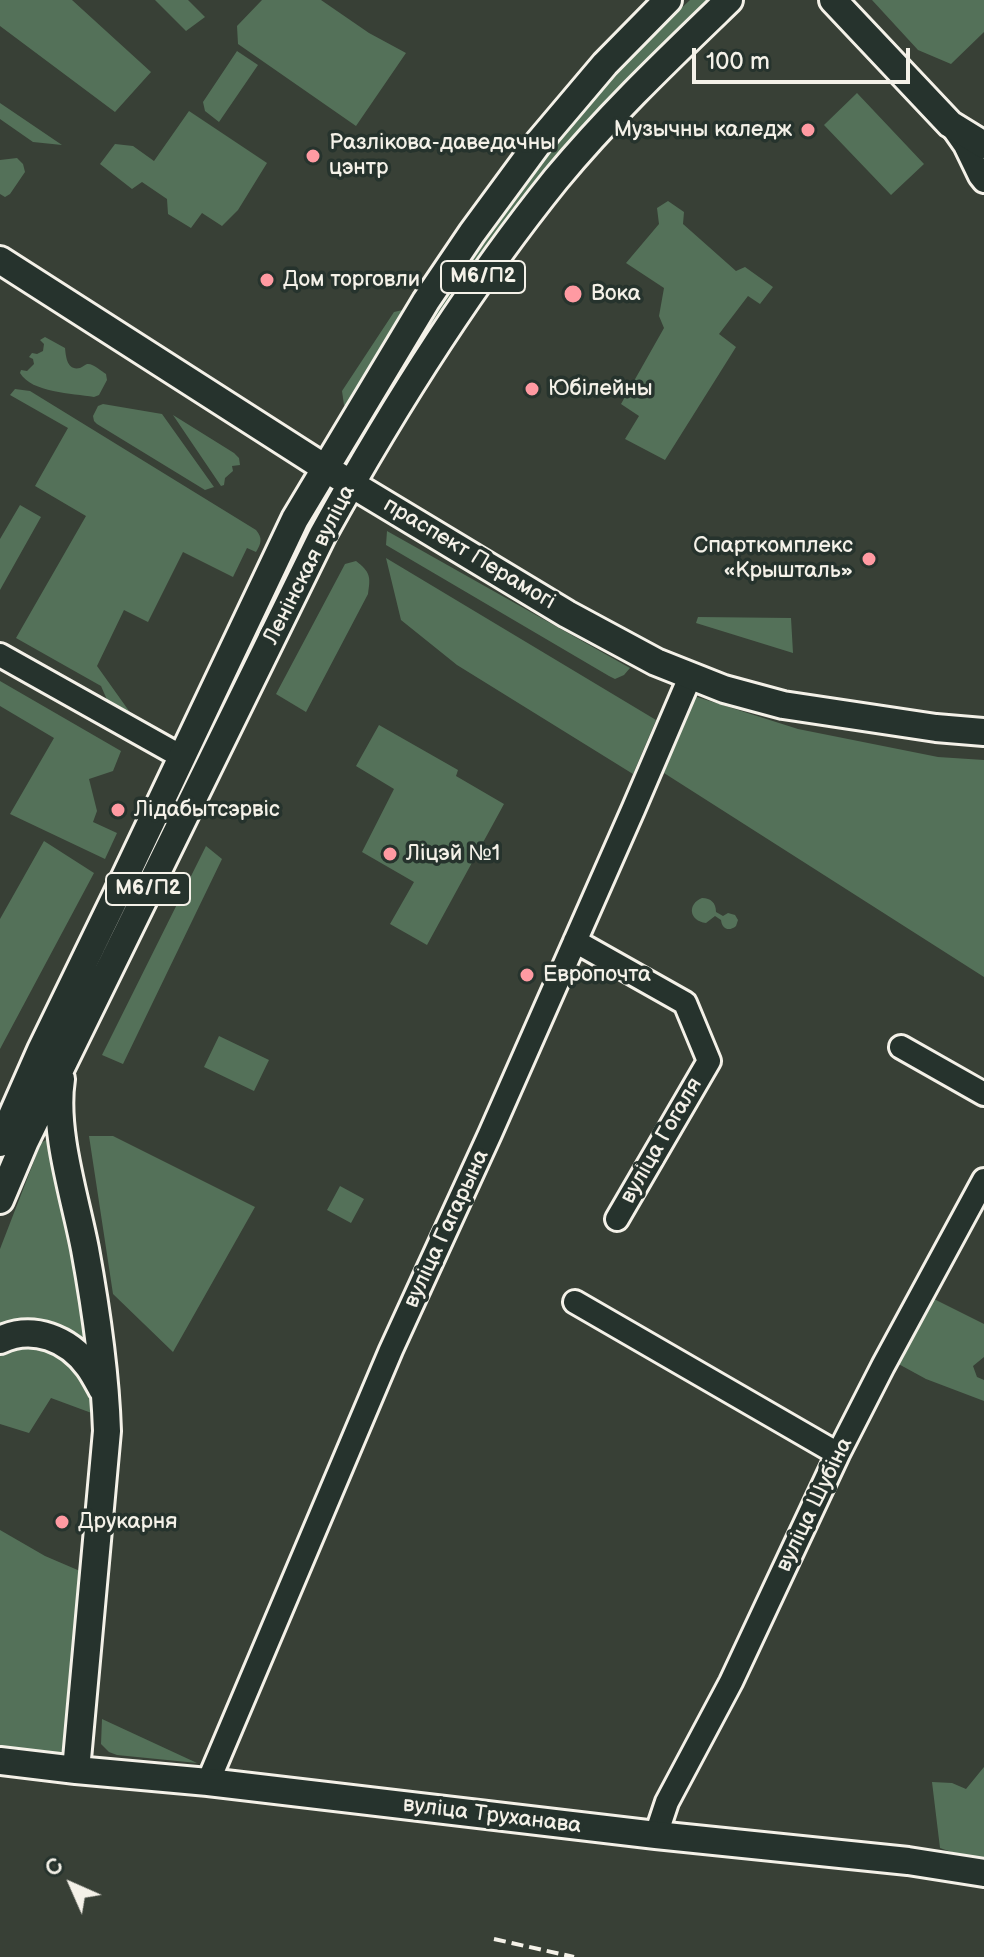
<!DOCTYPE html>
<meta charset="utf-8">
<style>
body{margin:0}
#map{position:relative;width:984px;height:1957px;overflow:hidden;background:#384036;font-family:"Balsamiq Sans",sans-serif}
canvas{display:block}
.north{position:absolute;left:32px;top:1845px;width:80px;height:80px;-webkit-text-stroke:6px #26332d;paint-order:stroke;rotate:315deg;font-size:22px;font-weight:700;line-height:32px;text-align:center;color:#f4f1e8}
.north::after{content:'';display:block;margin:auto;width:28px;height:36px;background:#f4f1e8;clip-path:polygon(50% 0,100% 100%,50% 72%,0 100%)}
.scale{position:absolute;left:692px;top:48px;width:218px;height:36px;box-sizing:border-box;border:4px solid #f4f1e8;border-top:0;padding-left:10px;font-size:24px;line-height:28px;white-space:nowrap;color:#f4f1e8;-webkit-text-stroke:6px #26332d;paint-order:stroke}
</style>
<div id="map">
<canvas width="984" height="1957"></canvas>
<div class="north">С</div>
<div class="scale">100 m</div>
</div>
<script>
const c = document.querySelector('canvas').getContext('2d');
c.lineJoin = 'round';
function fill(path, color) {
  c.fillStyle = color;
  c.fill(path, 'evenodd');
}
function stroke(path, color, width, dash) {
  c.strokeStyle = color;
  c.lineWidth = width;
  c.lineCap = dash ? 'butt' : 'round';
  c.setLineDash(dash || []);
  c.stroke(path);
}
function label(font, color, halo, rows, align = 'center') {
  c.font = font + ' "Balsamiq Sans",sans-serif';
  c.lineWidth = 7;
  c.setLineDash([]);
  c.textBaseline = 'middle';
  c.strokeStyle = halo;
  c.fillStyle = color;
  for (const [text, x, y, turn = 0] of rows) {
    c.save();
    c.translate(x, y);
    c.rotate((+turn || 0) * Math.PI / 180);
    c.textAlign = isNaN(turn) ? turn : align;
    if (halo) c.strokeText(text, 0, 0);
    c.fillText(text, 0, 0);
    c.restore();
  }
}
const green = new Path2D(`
 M0,0h72l79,72 -36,40 -115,-86z
 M155,0h33l17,17 -19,14z
 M262,0h59l48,33 37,20 -50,73 -118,-82 -1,-18z
 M690,0h23l-87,82 -43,47 -225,319 -3,-4 88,-149 86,-122 86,-102z
 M872,0h112v32l-33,32 -33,-14z
 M237,51l21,14 -39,57 -14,-11 -2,-9z
 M857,93l67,71 -33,31 -67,-70z
 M0,103l62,42 -29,-3 -33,-23z
 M189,111l78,52 -29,47 -16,16 -20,-13 -11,15 -23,-14 -1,-15 -25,-17 -10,7 -32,-25 15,-20 18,2 21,15z
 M17,158l6,6 2,8 -15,22 -5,3 -5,-3v-34z
 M668,201l16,11 -1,12 53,47 9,-4 28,20 -13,17 -12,-8 -29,38 17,13 -71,113 -40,-21 14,-23 -18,-12 43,-76 -5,-12 5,-28 -38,-25 33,-39 -2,-16z
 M407,309l-59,99 -4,-3 -2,-14 52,-79z
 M45,337l20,11c1,9 2,23 15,20 3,-1 4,-3 7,-4 6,-1 14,7 19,10l1,6 -8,15 -5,2c-22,-4 -62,-4 -74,-24l1,-3 6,1 7,-7 -1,-5 -4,-2 3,-4 5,1 6,-3 1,-7 -4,-4z
 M15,389l15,2 226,139c7,8 5,14 0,22l-9,-4 -14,29 -50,-25 -35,70 -24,-12 -27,56 37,52 -26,-16 -7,-16 -85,-48 70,-122 -51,-30 33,-58 -58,-33z
 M103,404l59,10 52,73 -9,3 -108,-66 -3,-3 -1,-5 5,-10z
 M173,415l61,38 5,5 1,7 -8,1 1,5 -8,7 -1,7 -3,1z
 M20,505l21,12 -41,73v-51z
 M387,531l243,137 -6,7 -9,4 -6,-3 -223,-131z
 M386,558l270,162 -23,54 -176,-109 -56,-45z
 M356,561c14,11 15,15 12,33l-62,118 -30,-18 69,-130z
 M698,617l93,1 2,35 -97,-30z
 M0,681l121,70 -8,20 -24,8 8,32 -4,11 24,11 -12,26 -95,-45 44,-76 -54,-32z
 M694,696l104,33 140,28 46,3v217l-320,-204z
 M379,725l79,45 -2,6 48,28 -77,141 -37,-21 24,-42 -52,-30 32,-63 -38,-23z
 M44,841l50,32 -94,176v-130z
 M206,846l16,13 -99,205 -21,-9z
 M702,898c9,0 14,5 14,14l7,4 5,-3 7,2 3,5 -2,6c-7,6 -14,3 -15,-6l-6,-4 -9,7c-17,-2 -19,-19 -4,-25z
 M219,1036l50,24 -15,31 -50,-24z
 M54,1135l35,211 -89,-15v-82l41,-106z
 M89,1136h24l142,71 -82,145 -60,-58z
 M340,1186l24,13 -13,24 -24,-13z
 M928,1296l56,28v33l-11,9 4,11 7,3v21l-58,-22 -33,-18z
 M12,1346h37l43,38 5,31 -46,-17 -22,35 -29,-9v-69z
 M0,1530l45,26 35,15 -12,174 -8,8 -8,5 -52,-6z
 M102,1719l95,44 -80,-8 -8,-3 -8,-8z
 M984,1767v96l-44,-15 -8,-66 20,1 14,6z`);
const minor = new Path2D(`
 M951,125l14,20 15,31 4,5
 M0,655l182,102
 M575,941l110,62 24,58 -92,158
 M901,1047l83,47
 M575,1302l263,152
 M208,1782l183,-432 99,-216 143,-324 57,-133
 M656,1835l11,-33 64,-120 107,-228 45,-88 101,-186`);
const major = new Path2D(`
 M833,0l117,124 34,21
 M0,260l325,208 242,146 89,48 68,27 59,16 153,23 48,4
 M61,1079c-8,52 14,118 24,170 11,60 20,121 22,182l-31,339
 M0,1143l41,-93 75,-154 179,-377 131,-218 46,-68 67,-91 66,-78 63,-64
 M0,1200l25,-59 298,-607c67,-121 146,-247 233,-355 53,-64 113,-121 173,-179
 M0,1340c33,-16 69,-1 89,27 5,7 9,15 13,22
 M0,1761l76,9 132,12 448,53 252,26 76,12`);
const rail = new Path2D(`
 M494,1939l80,18`);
const markers = [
 [808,130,8,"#ff9aa2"],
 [313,156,8,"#ff9aa2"],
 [267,280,8,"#ff9aa2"],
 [573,294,10,"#ff9aa2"],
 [532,389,8,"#ff9aa2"],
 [869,559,8,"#ff9aa2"],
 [118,810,8,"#ff9aa2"],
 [390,854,8,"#ff9aa2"],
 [527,975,8,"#ff9aa2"],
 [62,1522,8,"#ff9aa2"]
];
const shields = [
 [483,277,84],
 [148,889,84]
];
const shieldNames = [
 ["М6/П2",483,277],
 ["М6/П2",148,889]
];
const poiNames = [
 ["Музычны каледж",792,130,"right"],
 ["Разлікова-даведачны",329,143],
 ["цэнтр",329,168],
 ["Дом торговли",283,280],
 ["Вока",591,294],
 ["Юбілейны",548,389],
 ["Спарткомплекс",853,546,"right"],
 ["«Крышталь»",853,571,"right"],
 ["Лідабытсэрвіс",134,810],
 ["Ліцэй №1",406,854],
 ["Европочта",543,975],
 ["Друкарня",78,1522]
];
const streetNames = [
 ["праспект Перамогі",469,554,31],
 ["Ленінская вуліца",310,565,-63],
 ["вуліца Гогаля",662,1141,-60],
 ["вуліца Гагарына",447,1229,-65],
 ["вуліца Шубіна",815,1505,-64],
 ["вуліца Труханава",492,1816,7]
];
fill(green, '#547159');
stroke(minor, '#f4f1e8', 28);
stroke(major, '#f4f1e8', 32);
stroke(minor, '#26332d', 22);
stroke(major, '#26332d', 26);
stroke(rail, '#f4f1e8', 4, [12, 6]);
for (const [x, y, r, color] of markers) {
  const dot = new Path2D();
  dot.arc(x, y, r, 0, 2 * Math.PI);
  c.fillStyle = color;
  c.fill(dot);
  stroke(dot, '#26332d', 3);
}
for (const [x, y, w] of shields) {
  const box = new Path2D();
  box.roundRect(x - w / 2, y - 16, w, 32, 6);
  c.fillStyle = '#26332d';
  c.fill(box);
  stroke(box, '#f4f1e8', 2);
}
label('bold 20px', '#f4f1e8', null, shieldNames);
label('22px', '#f4f1e8', '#26332d', poiNames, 'left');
label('22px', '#f4f1e8', '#26332d', streetNames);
</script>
